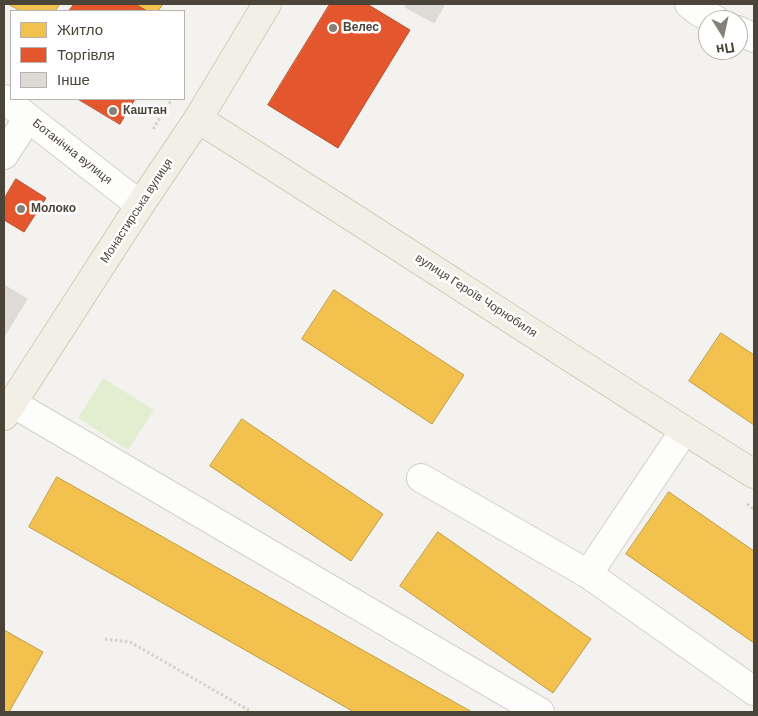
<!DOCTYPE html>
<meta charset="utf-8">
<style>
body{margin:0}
#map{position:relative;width:758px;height:716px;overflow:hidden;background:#f4f2ee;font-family:"DM Sans",sans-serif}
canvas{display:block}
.frame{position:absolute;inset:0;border:5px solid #4b4439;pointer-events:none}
.legend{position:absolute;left:10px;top:10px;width:175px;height:90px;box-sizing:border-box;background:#fff;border:1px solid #b7b4b0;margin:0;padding:6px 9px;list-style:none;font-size:15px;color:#4b4439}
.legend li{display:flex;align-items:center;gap:10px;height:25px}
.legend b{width:25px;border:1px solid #b7b4b0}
.north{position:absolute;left:698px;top:10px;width:50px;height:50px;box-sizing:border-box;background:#fff;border:1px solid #b7b4b0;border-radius:50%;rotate:170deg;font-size:14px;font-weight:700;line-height:20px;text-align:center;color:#4b4439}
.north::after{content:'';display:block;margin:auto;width:18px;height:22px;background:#868178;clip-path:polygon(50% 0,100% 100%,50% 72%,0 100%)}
</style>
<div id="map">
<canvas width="758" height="716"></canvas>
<div class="frame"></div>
<ul class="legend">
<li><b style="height:14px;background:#f2c14e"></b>Житло</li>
<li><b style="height:14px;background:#e4572e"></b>Торгівля</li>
<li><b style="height:14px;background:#dedbd6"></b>Інше</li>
</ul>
<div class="north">Пн</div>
</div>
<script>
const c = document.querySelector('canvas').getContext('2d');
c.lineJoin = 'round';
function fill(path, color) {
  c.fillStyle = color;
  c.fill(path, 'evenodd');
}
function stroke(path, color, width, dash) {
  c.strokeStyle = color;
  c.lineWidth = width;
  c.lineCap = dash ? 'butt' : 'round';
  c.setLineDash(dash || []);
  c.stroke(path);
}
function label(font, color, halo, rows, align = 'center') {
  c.font = font + ' "DM Sans",sans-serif';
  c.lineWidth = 5;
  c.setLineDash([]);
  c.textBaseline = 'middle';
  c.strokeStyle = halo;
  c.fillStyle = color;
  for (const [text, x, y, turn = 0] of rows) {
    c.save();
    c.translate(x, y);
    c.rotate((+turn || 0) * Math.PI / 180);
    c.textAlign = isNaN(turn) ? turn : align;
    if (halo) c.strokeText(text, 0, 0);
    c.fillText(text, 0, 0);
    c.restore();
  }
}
const green = new Path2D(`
 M103,378l51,32 -26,40 -50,-32z`);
const homes = new Path2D(`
 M8,4h52l-5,7h-34z
 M135,4h28l-5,7h-11z
 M334,290l130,85 -32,49 -130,-85z
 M721,333l33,22v70l-65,-44z
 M242,419l141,95 -32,47 -141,-95z
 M57,477l415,235h-118l-325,-185z
 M669,492l85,59v92l-128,-89z
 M438,532l153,107 -38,54 -153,-107z
 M4,630l39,22 -34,60h-5z`);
const shops = new Path2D(`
 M74,4h61l12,7h-78z
 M330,4h37l43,26 -72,118 -70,-43z
 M78,99h57l-15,25z
 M16,179l30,19 -22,34 -20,-12v-21z`);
const building = new Path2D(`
 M407,4h38l-11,19 -29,-16z
 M4,285l23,14 -23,38z`);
const path = new Path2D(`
 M153,129l19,-30
 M747,504l7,5
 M105,639l25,3 122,70`);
const minor = new Path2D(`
 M689,4l10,8 17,8
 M738,30l16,8
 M4,99l136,106
 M4,155l24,-37
 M12,403l528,309
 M421,478l167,96 96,-143
 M588,574l166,117`);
const major = new Path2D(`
 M198,119c187,117 370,239 556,355
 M4,416l136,-211 58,-86 69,-115`);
const markers = [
 [333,28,5,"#868178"],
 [113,111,5,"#868178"],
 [21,209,5,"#868178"]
];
const poiNames = [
 ["Велес",343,28],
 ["Каштан",123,111],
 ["Молоко",31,209]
];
const streetNames = [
 ["Ботанічна вулиця",72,152,38],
 ["Монастирська вулиця",137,211,-57],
 ["вулиця Героїв Чорнобиля",476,296,33]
];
fill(green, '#e1eecf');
fill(homes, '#f2c14e');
stroke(homes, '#c09c48', 1);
fill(shops, '#e4572e');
stroke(shops, '#b65131', 1);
fill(building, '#dedbd6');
stroke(building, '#dcd9d4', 1);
stroke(minor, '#d2d0cb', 30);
stroke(major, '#d6cebb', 30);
stroke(path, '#d3d2cc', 3, [2.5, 2.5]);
stroke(minor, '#fdfdfc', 28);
stroke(major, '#f2efe6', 28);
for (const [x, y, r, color] of markers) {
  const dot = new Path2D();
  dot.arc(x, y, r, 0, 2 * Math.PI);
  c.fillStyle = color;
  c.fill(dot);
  stroke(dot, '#fff', 2);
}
label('bold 12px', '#4b4439', '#fff', poiNames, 'left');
label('12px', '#4b4439', '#fff', streetNames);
</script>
